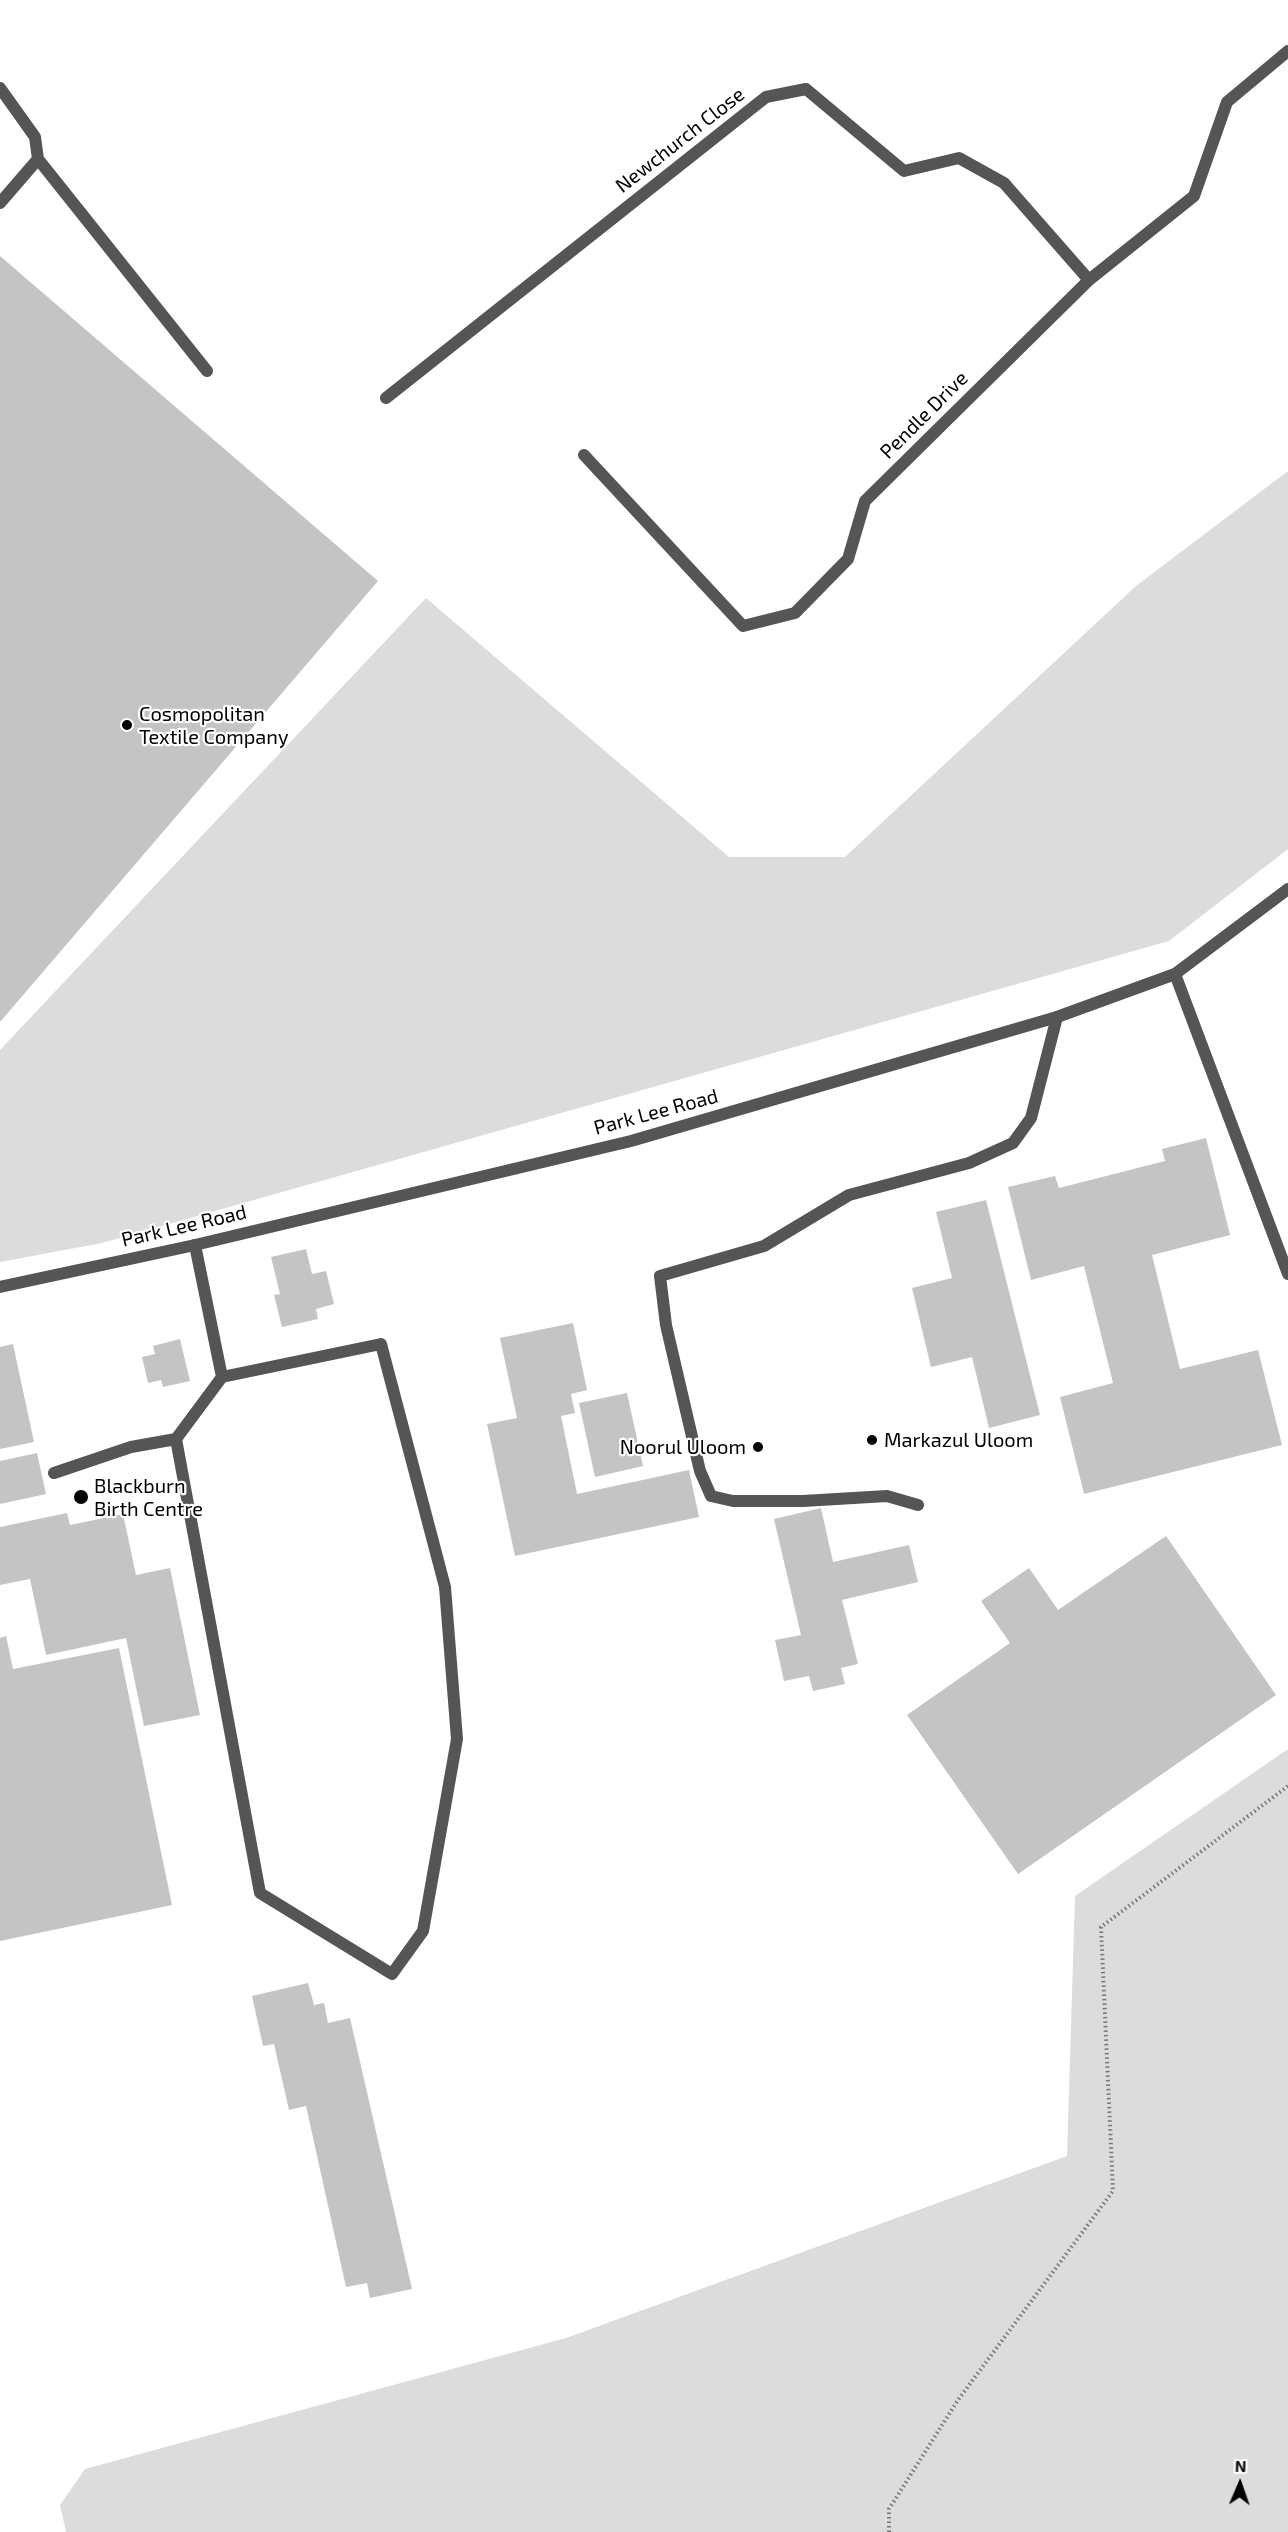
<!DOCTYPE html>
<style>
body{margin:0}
#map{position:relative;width:1288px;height:2532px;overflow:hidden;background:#fff;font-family:"Exo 2",sans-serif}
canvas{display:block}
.north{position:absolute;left:1210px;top:2454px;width:60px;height:60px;-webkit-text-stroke:4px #fff;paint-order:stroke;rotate:2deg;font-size:16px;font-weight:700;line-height:24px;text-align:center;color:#000}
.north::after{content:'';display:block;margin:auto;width:21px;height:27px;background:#000;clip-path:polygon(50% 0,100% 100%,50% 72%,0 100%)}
</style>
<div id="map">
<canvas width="1288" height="2532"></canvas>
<div class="north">N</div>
</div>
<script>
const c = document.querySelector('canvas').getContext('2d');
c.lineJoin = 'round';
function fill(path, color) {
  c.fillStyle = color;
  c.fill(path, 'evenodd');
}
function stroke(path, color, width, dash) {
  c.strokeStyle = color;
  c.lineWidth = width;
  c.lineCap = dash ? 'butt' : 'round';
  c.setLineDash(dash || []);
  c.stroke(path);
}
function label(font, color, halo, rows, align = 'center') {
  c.font = font + ' "Exo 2",sans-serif';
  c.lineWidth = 4.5;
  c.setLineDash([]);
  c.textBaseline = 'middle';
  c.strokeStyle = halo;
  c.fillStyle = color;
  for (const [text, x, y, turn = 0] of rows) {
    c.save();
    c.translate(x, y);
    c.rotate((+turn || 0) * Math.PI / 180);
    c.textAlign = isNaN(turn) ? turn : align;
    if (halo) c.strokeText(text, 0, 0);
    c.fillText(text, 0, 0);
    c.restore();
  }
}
const green = new Path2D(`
 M1288,471v378l-119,92 -1067,302 -102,19v-212l426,-452 303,259h116l291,-271z
 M1288,1749v783h-1222l-6,-27 25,-36 481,-131 501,-182 8,-260z`);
const building = new Path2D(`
 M0,256l378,325 -378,441z
 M1206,1138l24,97 -78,20 28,114 78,-19 24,95 -198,49 -24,-97 53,-14 -29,-117 -53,14 -23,-93 47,-11 4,12 106,-27 -3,-12z
 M986,1200l54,215 -51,13 -17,-71 -41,10 -19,-79 40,-10 -16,-66z
 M306,1249l6,25 14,-3 8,33 -18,5 2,10 -36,8 -8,-32 6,-1 -9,-37z
 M573,1323l14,67 -16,4 4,19 -14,3 16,78 112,-24 10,47 -184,39 -28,-132 30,-6 -17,-80z
 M180,1339l10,42 -27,6 -2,-7 -13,3 -6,-26 13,-3 -2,-8z
 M13,1344l21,98 -34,7v-102z
 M627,1393l16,73 -48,11 -16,-74z
 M37,1453l9,41 -46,10v-43z
 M821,1508l12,54 76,-17 9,37 -76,18 16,64 -17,4 4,16 -32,7 -4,-15 -25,5 -9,-41 26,-5 -27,-116z
 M67,1513l3,12 53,-11 13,61 34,-7 30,147 -56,11 -18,-88 -80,17 -16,-76 -30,6v-58z
 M1166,1536l110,159 -258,179 -111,-159 103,-72 -29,-42 48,-33 29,42z
 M6,1636l7,33 106,-21 53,257 -172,36v-303z
 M308,1983l6,22 10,-2 4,20 22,-5 62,271 -42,9 -3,-15 -21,4 -40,-181 -17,4 -15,-66 -11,2 -11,-50z`);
const path = new Path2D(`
 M889,2532v-23l69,-109 155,-209 -12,-264 187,-141`);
const service = new Path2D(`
 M0,88l35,49 3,22 -38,44
 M38,159l169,212
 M1175,974l113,300
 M195,1245l27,132 159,-33 64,243 12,152 -34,192 -31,43 -132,-81 -84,-454 46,-62
 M54,1473l77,-26 45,-8
 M918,1505l-31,-9 -84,5h-70l-22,-5 -11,-25 -34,-146 -6,-49 104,-30 85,-51 120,-32 44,-20 18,-25 26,-101`);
const minor = new Path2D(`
 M386,398l380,-301 40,-8 98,82 55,-13 45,25 85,97
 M584,455l159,171 52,-13 53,-54 17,-58 224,-221 105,-84 33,-94 61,-51
 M0,1287l195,-42 436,-104 426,-124 118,-43 113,-85`);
const markers = [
 [127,725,6,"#000"],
 [872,1440,6,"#000"],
 [758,1447,6,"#000"],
 [81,1497,8,"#000"]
];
const streetNames = [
 ["Newchurch Close",680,140,-38],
 ["Pendle Drive",924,415,-45],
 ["Park Lee Road",656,1112,-15],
 ["Park Lee Road",184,1226,-13]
];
const poiNames = [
 ["Cosmopolitan",139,714],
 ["Textile Company",139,737],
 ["Markazul Uloom",884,1440],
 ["Noorul Uloom",746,1447,"right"],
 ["Blackburn",94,1486],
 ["Birth Centre",94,1509]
];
fill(green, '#dcdcdc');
fill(building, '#c4c4c4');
stroke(path, '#777', 4, [1.5, 3]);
stroke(service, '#555', 12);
stroke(minor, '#555', 12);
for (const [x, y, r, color] of markers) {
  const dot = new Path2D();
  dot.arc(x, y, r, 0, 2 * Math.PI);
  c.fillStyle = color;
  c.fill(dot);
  stroke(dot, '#fff', 2);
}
label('20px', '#000', '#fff', streetNames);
label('20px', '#000', '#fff', poiNames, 'left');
</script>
